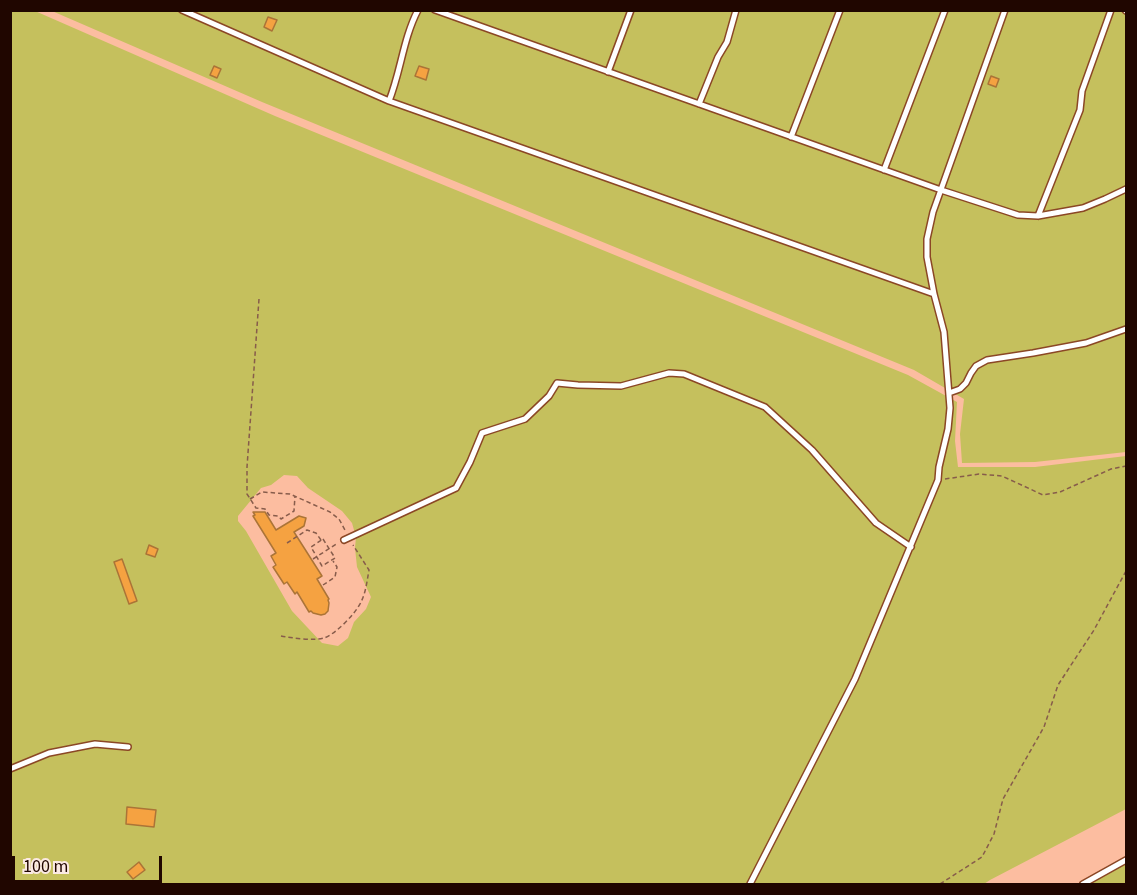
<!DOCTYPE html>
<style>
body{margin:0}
#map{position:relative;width:1137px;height:895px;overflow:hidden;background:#fcbda0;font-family:"Source Sans 3",sans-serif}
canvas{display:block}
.frame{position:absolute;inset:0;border:12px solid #200600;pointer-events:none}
.scale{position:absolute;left:12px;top:856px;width:150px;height:27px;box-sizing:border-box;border:3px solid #200600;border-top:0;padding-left:8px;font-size:18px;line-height:21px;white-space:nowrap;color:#200600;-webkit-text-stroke:4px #fbeae3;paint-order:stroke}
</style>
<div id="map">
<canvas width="1137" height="895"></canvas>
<div class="frame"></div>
<div class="scale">100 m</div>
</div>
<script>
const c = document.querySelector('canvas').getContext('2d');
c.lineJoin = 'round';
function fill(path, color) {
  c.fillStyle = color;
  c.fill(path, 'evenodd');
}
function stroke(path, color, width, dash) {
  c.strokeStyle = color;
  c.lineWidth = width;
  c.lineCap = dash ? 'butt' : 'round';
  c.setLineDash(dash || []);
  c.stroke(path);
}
const green = new Path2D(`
 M10,11h25l240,105 633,259 49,27 -2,39 3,26h77l91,-11v353l-136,71 -6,4h-973zM284,475l13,1 11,12 34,23 10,12 4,14 -1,11 2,19 14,30 -5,12 -12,13 -6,16 -10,8 -16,-3 -30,-32 -46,-80 -8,-10v-5l23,-28 10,-3z
 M52,11h1074v441l-91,10 -73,1 -2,-29 4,-35 -50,-29 -652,-268z
 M1126,860v24h-43z`);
const building = new Path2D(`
 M268,17l9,3 -5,11 -8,-4z
 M214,66l7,3 -4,9 -7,-3z
 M419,66l10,3 -3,11 -11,-4z
 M991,76l8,3 -3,8 -8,-3z
 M253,512h12l11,18 23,-14 7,2 -2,8 -10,6 28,44 -5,3 12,20 -1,1 1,3 -1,8 -3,3 -4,1 -8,-2 -2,-2 -2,1 -12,-20 -2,2 -8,-12 -3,2 -11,-17 3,-2 -5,-9 5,-3 -23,-37 2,-1z
 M149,545l9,4 -3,8 -9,-3z
 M122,559l15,42 -8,3 -15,-42z
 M127,807l29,3 -2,17 -28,-3z
 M139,862l6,8 -12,9 -6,-7z`);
const path = new Path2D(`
 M259,299l-12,168v27l9,14 9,1 4,6 9,1 3,3 13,-8 1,-15
 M945,479l34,-5 23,2 41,19 17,-3 51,-23 15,-3
 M250,499l12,-7 28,2 40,18 9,7 6,11
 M323,539l12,19 -13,8 -11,-19z
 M287,543l20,-13 9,3 5,7
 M313,559l25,-16
 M323,585l12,-8 2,-10 -4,-6
 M281,636c11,2 32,5 43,2 12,-4 32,-25 37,-36 5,-10 6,-21 8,-32l-16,-25
 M940,884l42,-27 12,-23 9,-35 41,-72 14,-42 36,-55 32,-59`);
const service = new Path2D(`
 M182,10l207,91 545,193
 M435,10l506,180 77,25 20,1 45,-8 22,-9 21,-10
 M1125,10l1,1
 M608,72l23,-62
 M389,101c12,-30 14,-62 29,-91
 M699,104l19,-47 9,-15 9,-32
 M791,137l49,-127
 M884,170l61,-160
 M1038,216l42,-106 2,-19 29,-81
 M949,393l11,-4 6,-6 5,-10 5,-7 11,-6 46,-7 53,-10 40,-14
 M344,540l112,-52 14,-26 12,-29 43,-14 24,-23 8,-13 21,2 43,1 48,-13 15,1 81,33 47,43 64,73 35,24
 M10,769l39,-16 46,-9 33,3
 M750,884l105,-205 83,-199 1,-13 9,-38 2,-21 -6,-76 -10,-38 -7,-37v-18l6,-27 72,-202
 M1083,884l43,-24`);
fill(green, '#c5c05d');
fill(building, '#f5a241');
stroke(building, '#ab7437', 1.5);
stroke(service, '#8b4725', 8);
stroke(path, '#875c4b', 1.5, [4.5, 3]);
stroke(service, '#fff', 5);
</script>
